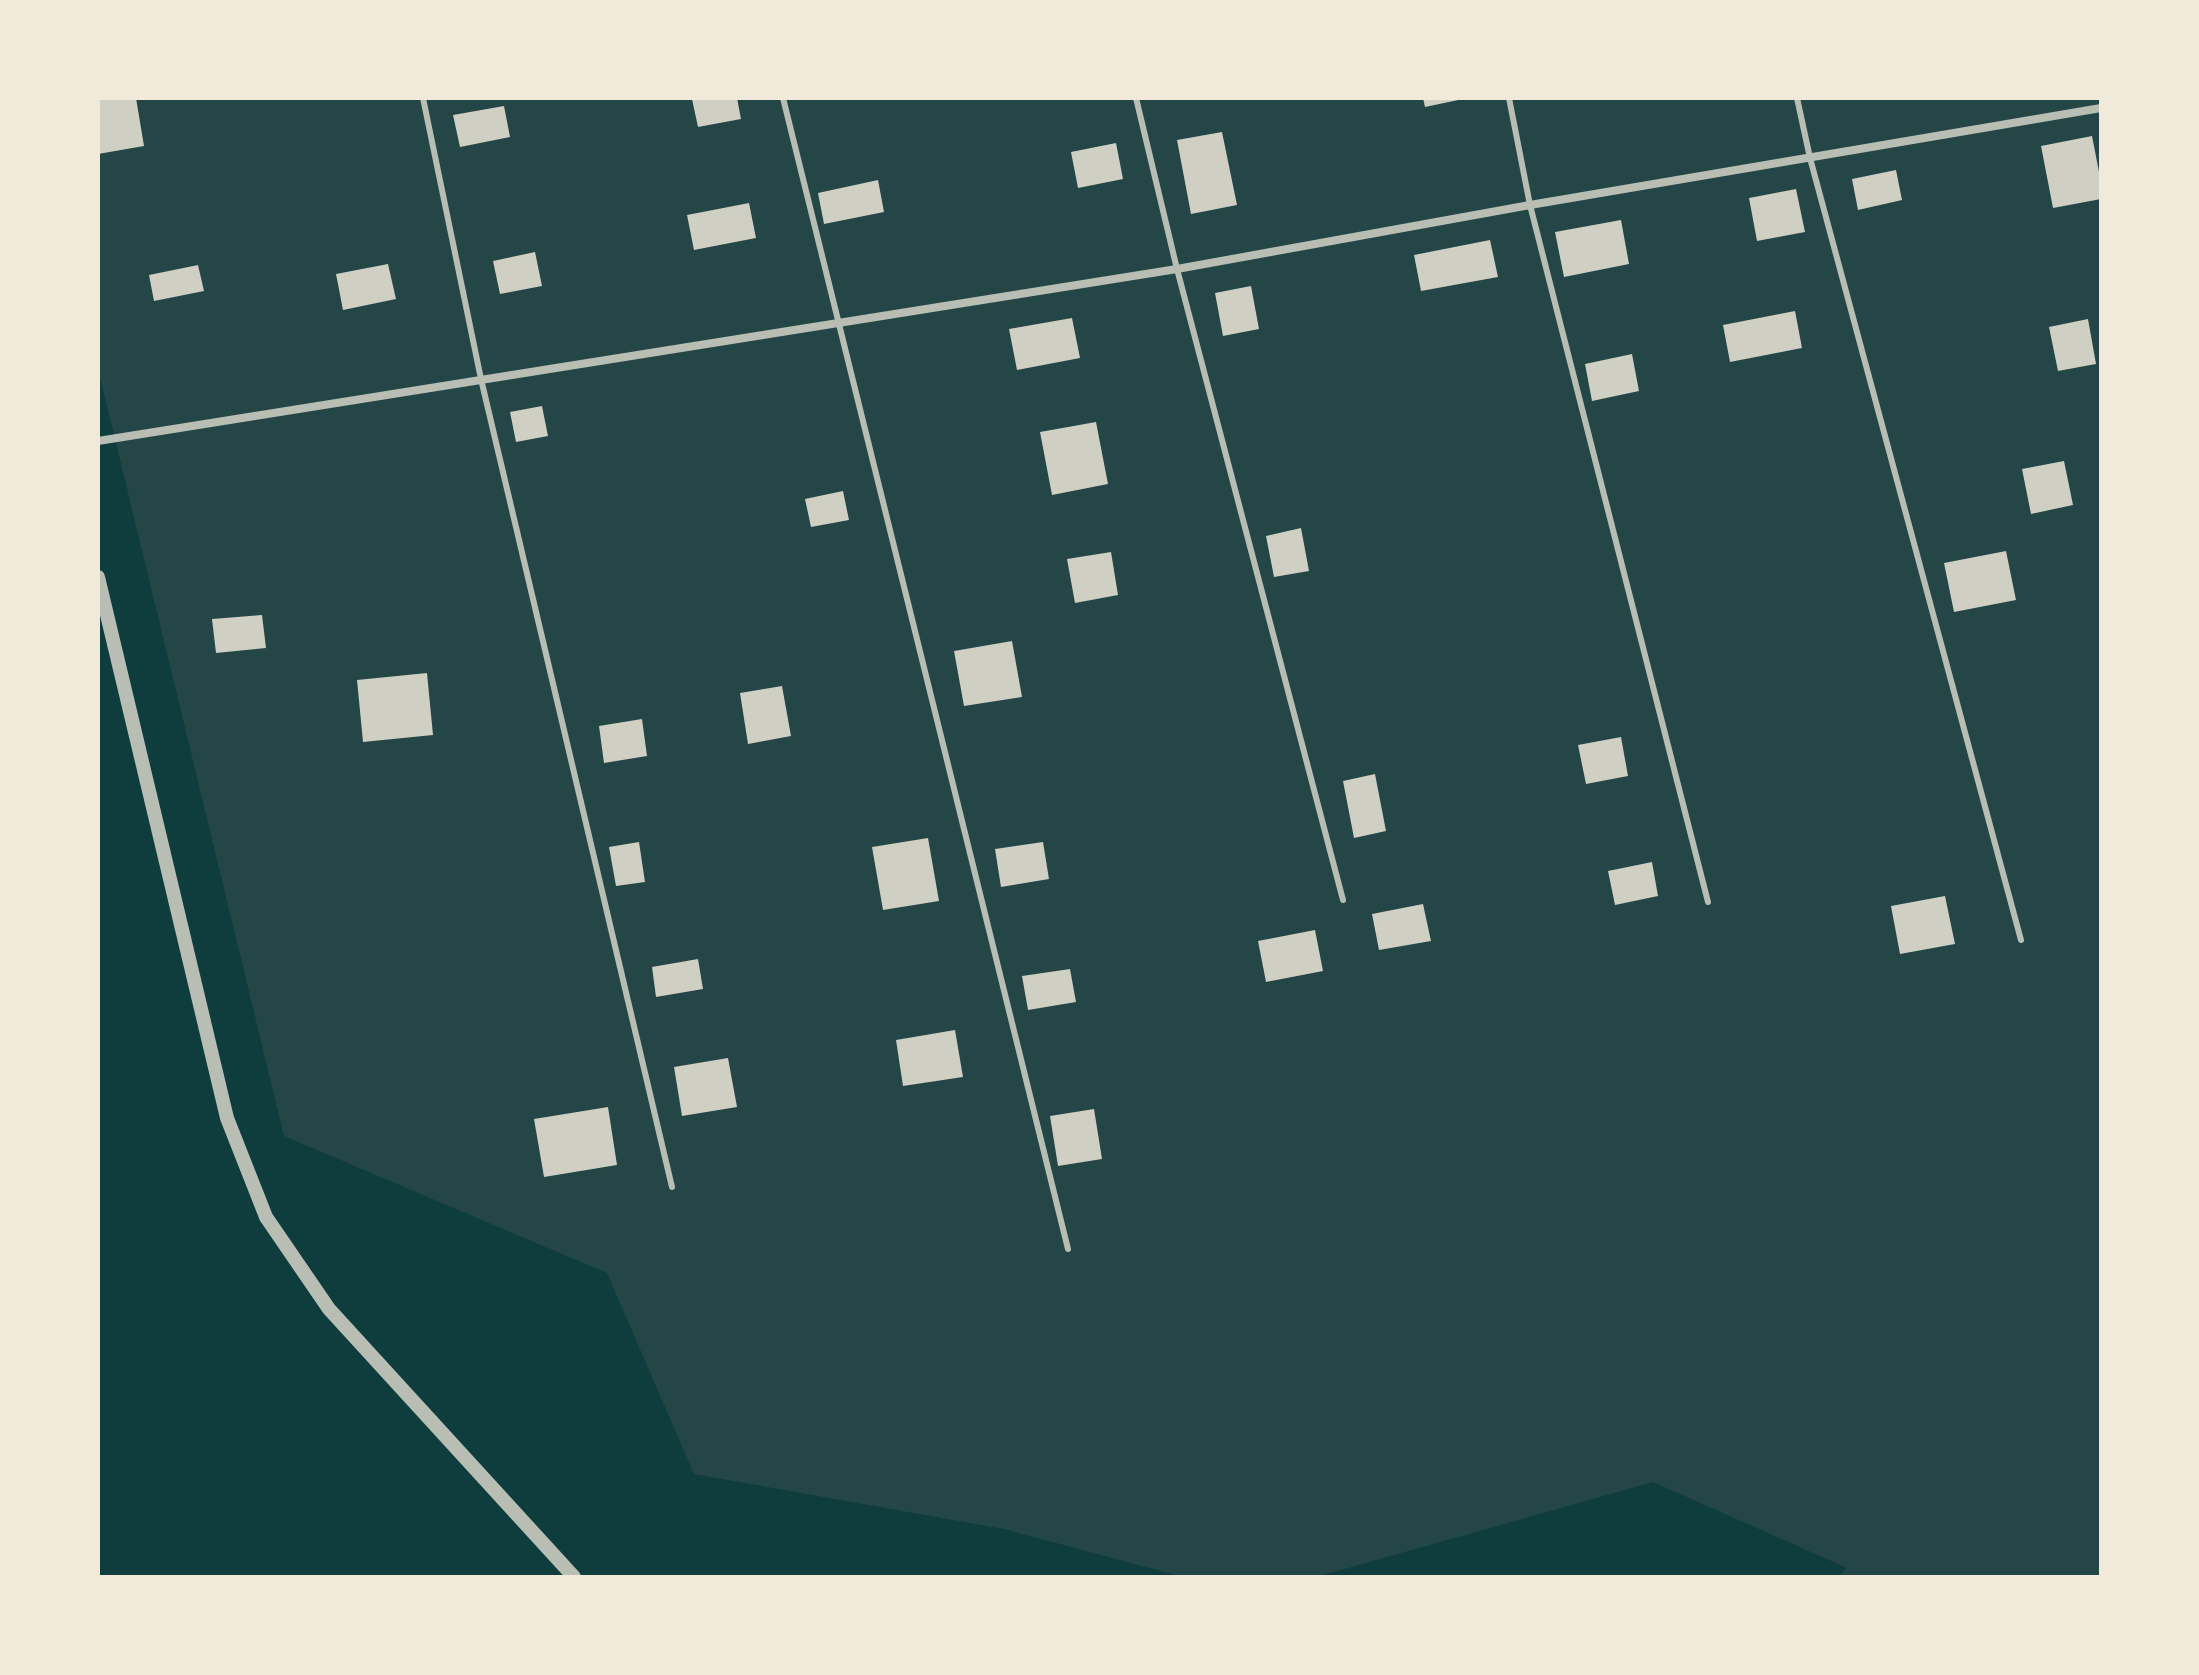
<!DOCTYPE html>
<style>
body{margin:0}
#map{position:relative;width:2199px;height:1675px;overflow:hidden;background:#0f3d3e;font-family:Lato,sans-serif}
canvas{display:block}
.frame{position:absolute;inset:0;border:100px solid #f1e9da;pointer-events:none}
</style>
<div id="map">
<canvas width="2199" height="1675"></canvas>
<div class="frame"></div>
</div>
<script>
const c = document.querySelector('canvas').getContext('2d');
c.lineJoin = 'round';
function fill(path, color) {
  c.fillStyle = color;
  c.fill(path, 'evenodd');
}
function stroke(path, color, width, dash) {
  c.strokeStyle = color;
  c.lineWidth = width;
  c.lineCap = dash ? 'butt' : 'round';
  c.setLineDash(dash || []);
  c.stroke(path);
}
const green = new Path2D(`
 M98,98h2003v1479h-263l9,-9 -194,-86 -337,95h-133l-179,-48 -310,-55 -87,-201 -323,-137 -186,-767z`);
const building = new Path2D(`
 M98,98h38l8,48 -46,8z
 M700,98h37l4,21 -43,8 -6,-28z
 M1423,98h40v1l-38,8z
 M504,106l6,31 -50,10 -7,-32z
 M1222,132l15,73 -46,9 -14,-74z
 M2092,136l9,46v17l-48,9 -12,-62z
 M1116,143l7,36 -45,9 -7,-36z
 M1896,170l6,30 -44,10 -6,-31z
 M878,180l6,32 -60,12 -6,-31z
 M1796,189l9,43 -48,9 -8,-43z
 M749,203l7,35 -62,12 -7,-35z
 M1621,220l8,44 -65,13 -9,-45z
 M1490,240l8,37 -77,14 -7,-36z
 M535,252l7,34 -42,8 -7,-33z
 M388,264l8,35 -53,11 -7,-36z
 M198,265l6,26 -50,10 -5,-26z
 M1251,286l8,43 -36,7 -8,-43z
 M1795,311l7,37 -72,14 -7,-37z
 M1072,318l8,40 -63,12 -8,-41z
 M2088,319l8,45 -38,7 -9,-44z
 M1632,354l7,37 -47,10 -7,-37z
 M542,406l6,30 -32,6 -6,-30z
 M1096,422l12,62 -56,11 -12,-63z
 M2064,461l9,44 -42,9 -9,-45z
 M843,491l6,29 -38,7 -6,-28z
 M1301,528l8,43 -35,6 -8,-41z
 M2006,551l10,49 -62,12 -10,-49z
 M1111,552l7,43 -43,8 -8,-44z
 M262,615l4,33 -50,5 -4,-34z
 M1012,641l10,56 -58,9 -10,-55z
 M427,673l6,62 -70,7 -6,-62z
 M782,686l9,50 -43,8 -8,-51z
 M642,719l5,37 -43,7 -5,-37z
 M1621,737l7,39 -42,8 -8,-39z
 M1375,774l11,57 -32,7 -11,-57z
 M928,838l11,63 -56,9 -11,-63z
 M639,842l6,40 -29,4 -7,-39z
 M1043,842l6,37 -48,8 -6,-38z
 M1652,862l6,34 -43,9 -7,-34z
 M1945,896l10,48 -55,10 -9,-48z
 M1423,904l8,37 -52,9 -7,-36z
 M1315,930l8,41 -57,11 -8,-41z
 M698,959l5,30 -47,8 -4,-30z
 M1070,969l6,33 -48,8 -6,-34z
 M955,1030l8,47 -60,9 -7,-46z
 M728,1058l9,49 -55,9 -8,-49z
 M608,1107l9,58 -73,12 -10,-58z
 M1094,1109l8,50 -44,7 -8,-50z`);
const service = new Path2D(`
 M423,98l58,281 191,808
 M783,98l285,1151
 M1136,98l41,171 166,631
 M1509,98l21,107 178,697
 M1797,98l13,60 211,782`);
const minor = new Path2D(`
 M98,441l1079,-172 353,-64 571,-97`);
const tertiary = new Path2D(`
 M98,577l129,541 39,99 63,92 245,268`);
fill(green, '#244646');
fill(building, '#cfcfc3');
stroke(service, '#b8beb3', 6);
stroke(minor, '#b8beb3', 8);
stroke(tertiary, '#b8beb3', 14);
</script>
